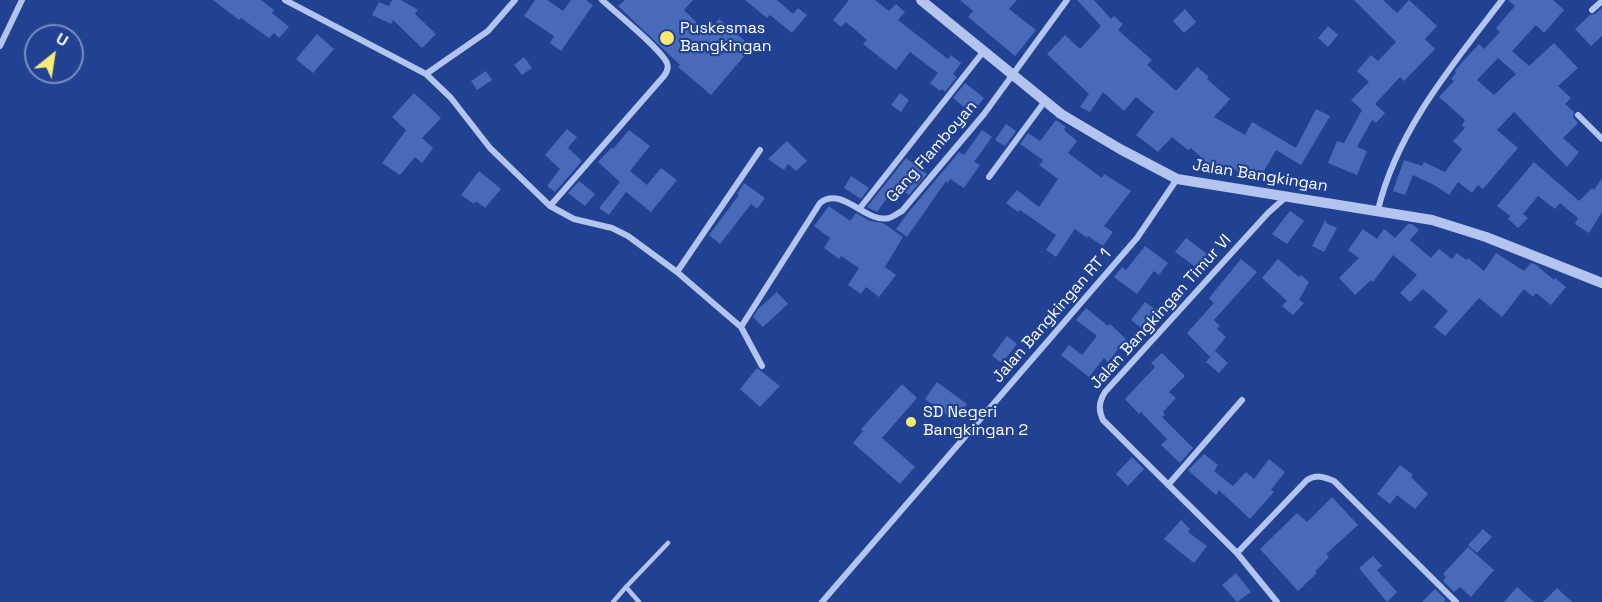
<!DOCTYPE html>
<style>
body{margin:0}
#map{position:relative;width:1602px;height:602px;overflow:hidden;background:#214193;font-family:"Space Grotesk",sans-serif}
canvas{display:block}
.north{position:absolute;left:24px;top:24px;width:60px;height:60px;box-sizing:border-box;background:#214193;border:2px solid #7a8dbe;border-radius:50%;rotate:30deg;font-size:16px;font-weight:700;line-height:24px;text-align:center;color:#fff}
.north::after{content:'';display:block;margin:auto;width:21px;height:27px;background:#fae874;clip-path:polygon(50% 0,100% 100%,50% 72%,0 100%)}
</style>
<div id="map">
<canvas width="1602" height="602"></canvas>
<div class="north">U</div>
</div>
<script>
const c = document.querySelector('canvas').getContext('2d');
c.lineJoin = 'round';
function fill(path, color) {
  c.fillStyle = color;
  c.fill(path, 'evenodd');
}
function stroke(path, color, width, dash) {
  c.strokeStyle = color;
  c.lineWidth = width;
  c.lineCap = dash ? 'butt' : 'round';
  c.setLineDash(dash || []);
  c.stroke(path);
}
function label(font, color, halo, rows, align = 'center') {
  c.font = font + ' "Space Grotesk",sans-serif';
  c.lineWidth = 4.5;
  c.setLineDash([]);
  c.textBaseline = 'middle';
  c.strokeStyle = halo;
  c.fillStyle = color;
  for (const [text, x, y, turn = 0] of rows) {
    c.save();
    c.translate(x, y);
    c.rotate((+turn || 0) * Math.PI / 180);
    c.textAlign = isNaN(turn) ? turn : align;
    if (halo) c.strokeText(text, 0, 0);
    c.fillText(text, 0, 0);
    c.restore();
  }
}
const building = new Path2D(`
 M213,0h48l13,10 -2,3 17,14 -10,11 -5,-5 -5,5 -28,-20 -2,2z
 M392,0h9l17,10 -3,4 21,20 -14,14 -29,-28 -2,4 -19,-9 7,-13 10,4z
 M535,0h12l16,11 8,-11h15l7,5 -32,46 -11,-8 4,-7 -30,-20z
 M625,0h68l-9,10 23,23 12,-14 33,28 -41,48 -33,-28 2,-2 -62,-59z
 M745,0h32l16,14 5,-6 9,7 -15,18 -22,-18 -3,3z
 M849,0h26l14,11 7,-7 9,8 -7,8 50,39 3,-4 10,8 -8,11 4,3 -12,15 -3,-3 -2,2 -10,-8 8,-10 -28,-21 -14,18 -33,-26 4,-4 -21,-18 -5,5 -8,-7z
 M960,0h57l-8,9 27,21 -21,26 -47,-39 5,-6z
 M1077,0h17l17,19 3,-3 9,8 -5,6 34,30 -5,5 29,26 21,-24 12,10 -2,2 23,20 -16,18 31,18 7,-13 44,26 20,-39 14,7 -29,49 -25,-15 -15,26 -13,-8 -4,7 -19,-11 -5,9 -15,-9 1,-2 -15,-14 -3,2 -16,-13 -14,15 -22,-17 18,-23 -18,-15 -12,14 -21,-19 -13,20 -10,-5 9,-13 -42,-40 18,-19 15,14 21,-23z
 M1354,0h29l14,13 12,-13 28,26 -12,13 10,10 -31,32 -4,-4 -25,27 10,9 -9,10 -4,-3 -15,27 10,4 -10,24 -29,-12 9,-22 7,2 18,-33 -11,-10 18,-18 -12,-11 14,-16 7,6 18,-19z
 M1508,0h45l11,10 -20,23 -8,-8 -24,26 17,15 25,-23 24,25 -20,18 13,12 -6,6 9,8 -1,5 5,6 -15,15 16,14 -12,15 -53,-55 -17,18 21,18 -35,41 -5,-4 -6,8 -14,-11 -9,13 -13,-9 -23,-11 -8,20 -12,-4 11,-31 18,6 2,-4 21,10 17,-23 -9,-8 12,-13 -3,-3 3,-5 -26,-23 15,-16 -3,-2 5,-6 -1,-2 1,-2 23,-25 5,5 16,-17 -4,-4 19,-22zM1498,58l18,16 -22,21 -17,-15z
 M1602,8v28l-11,10 -16,-17 15,-14 5,-1z
 M1185,9l11,13 -12,11 -11,-12z
 M1328,26l10,9 -10,12 -10,-9z
 M317,34l17,15 -21,24 -17,-14z
 M524,57l8,11 -10,7 -8,-10z
 M486,71l6,9 -15,10 -6,-9z
 M965,83l19,15 -12,16 -19,-16z
 M414,93l27,25 -19,20 11,10 -11,15 -7,-6 -15,18 -18,-12 24,-33 -14,-13z
 M900,93l9,7 -8,12 -10,-7z
 M1056,120l10,7 -2,3 13,11 -9,12 34,25 2,-4 27,17 -27,35 9,6 -10,14 -15,-10 -1,2 -12,-9 -19,28 -10,-7 10,-15 -36,-25 -2,2 -12,-9 11,-13 22,17 19,-28 -19,-14 4,-5 -23,-16 8,-11 12,8z
 M1006,124l10,7 -11,15 -10,-6z
 M567,129l10,8 -9,11 14,13 -27,31 -8,-6 13,-17 -15,-14z
 M629,130l21,16 -20,25 17,14 14,-17 16,12 -26,32 -25,-20 -17,23 -10,-7 21,-26 -22,-20 14,-15 1,2z
 M982,130l10,7 -18,25 6,3 -16,23 -14,-9 -2,4 -2,-2 -39,56 -11,-8 11,-15 52,-62 5,3z
 M787,141l20,20 -11,10 -8,-7 -4,6 -16,-11z
 M906,158l21,16 -18,21 -13,-9 -19,26 -10,-5z
 M1534,162l45,39 13,-13 2,2 8,-12v34l-13,21 -14,-9 3,-6 -18,-15 -5,6 -17,-13 -15,18 5,4 -10,10 -10,-9 2,-3 -13,-10z
 M479,171l22,18 -16,19 -9,-7 -2,3 -13,-9z
 M851,176l18,12 -8,11 -17,-11z
 M579,181l16,13 -10,12 -17,-13z
 M744,183l21,15 -8,11 -6,-5 -31,40 -11,-9 30,-40 -2,-1z
 M829,206l21,15 6,-8 14,8 13,2 20,14 -18,30 11,8 -17,22 -13,-10 -5,7 -13,-9 11,-17 -18,-12 -2,3 -15,-11 6,-10 -16,-12z
 M1290,211l14,10 -17,23 -15,-10z
 M1326,219v4l11,5 -13,24 -12,-6z
 M1408,224h4l7,6 -9,10 21,18 8,-9 13,10 5,-6 9,7 2,-2 16,13 12,-18 28,18 7,-8 4,1 19,16 1,-2 11,9 -15,18 -15,-12 -3,4 -9,-8 -22,28 -23,-19 -34,38 -11,-9 14,-16 -25,-22 -13,13 -10,-9 17,-18 -24,-20 -20,27 -2,-2 -16,15 -16,-17 20,-20 -11,-8 15,-21 14,10 7,-10 11,9z
 M1186,238l21,16 -10,14 -22,-16z
 M1145,246l23,17 -9,12 -5,-4 -17,23 -23,-17 8,-10 4,3z
 M1241,259l16,13 -43,48 6,6 -3,3 9,8 -16,20 -23,-24 27,-30 -5,-5z
 M1278,259l21,18 2,-2 8,7 -10,18 5,3 -11,12 -11,-9 5,-5 -25,-23z
 M777,292l11,12 -25,23 -10,-10 5,-8z
 M1145,302l14,10 -14,19 -14,-11z
 M1086,308l22,18 2,-2 16,15 -18,23 -4,-4 -15,19 -28,-22 8,-10 13,10 15,-19 -21,-16z
 M1007,336l10,8 -15,19 -10,-7z
 M1215,351l13,12 -9,10 -13,-11z
 M1162,353l23,23 -16,16 7,6 -13,14 2,3 -3,2 31,31 -13,15 -19,-18 6,-6 -26,-27 -2,2 -14,-15 30,-32 -4,-4z
 M757,368l23,18 -20,21 -20,-18z
 M937,382l30,22 -13,16 -29,-21z
 M902,384l15,14 -35,40 33,29 -15,17 -47,-41 10,-12 -2,-2z
 M1204,454l14,11 -4,6 19,15 13,-14 8,7 15,-20 16,13 -14,18 3,2 -24,27 -31,-29 -3,5 -28,-25z
 M1132,457l12,12 -16,17 -12,-12z
 M1400,465l13,10 -2,2 17,17 -13,15 -18,-14 -7,9 -13,-10z
 M1332,497l26,28 -32,29 3,3 -14,15 2,1 -19,18 -38,-42 37,-36 10,9z
 M1181,520l9,9 -2,3 19,14 -13,17 -30,-24z
 M1483,529l9,8 -15,16 -9,-8z
 M1468,547l26,23 -23,27 -11,-10 -6,5 -11,-11 3,-4 -3,-3z
 M1373,556l9,10 -5,4 20,22 -10,10 -28,-34z
 M1236,573l15,19 -14,10 -15,-17z
 M1517,587l17,15h-30z
 M1557,588l15,14h-29z
 M1435,589l11,11 -2,2h-22z`);
const service = new Path2D(`
 M613,602l13,-15
 M639,602l-13,-15 42,-44`);
const minor = new Path2D(`
 M285,0l141,74 25,24 39,50 60,58 24,13 38,9 16,8 49,36 64,55 21,39
 M1592,10l10,-9
 M0,46l22,-46
 M426,74l62,-43 27,-31
 M1578,115l24,24
 M989,177l56,-76
 M550,206l114,-130c3,-4 5,-8 3,-13 -6,-14 -52,-51 -65,-63
 M860,208l123,-156
 M1378,210c19,-80 75,-146 124,-210
 M677,272l83,-122
 M741,327l79,-124c22,-18 46,21 69,15 4,-1 9,-5 13,-7l82,-97 83,-114
 M1168,485l74,-85
 M1237,553l70,-73c10,-6 17,-3 27,1l122,121
 M822,602l315,-364 40,-59
 M1277,602l-40,-49 -134,-133c-5,-11 -4,-18 2,-28l163,-179 19,-17`);
const tertiary = new Path2D(`
 M921,0l140,114 59,35 57,30 255,41 54,17 116,46`);
const markers = [
 [667,38,8,"#fae874"],
 [911,422,6,"#fae874"]
];
const poiNames = [
 ["Puskesmas",680,29],
 ["Bangkingan",680,47],
 ["SD Negeri",923,413],
 ["Bangkingan 2",923,431]
];
const streetNames = [
 ["Gang Flamboyan",932,152,-49],
 ["Jalan Bangkingan",1260,176,9],
 ["Jalan Bangkingan Timur VI",1161,312,-48],
 ["Jalan Bangkingan RT 1",1052,316,-49]
];
fill(building, '#496ab9');
stroke(service, '#b3c5ee', 4.5);
stroke(minor, '#b3c5ee', 6);
stroke(tertiary, '#b3c5ee', 10);
for (const [x, y, r, color] of markers) {
  const dot = new Path2D();
  dot.arc(x, y, r, 0, 2 * Math.PI);
  c.fillStyle = color;
  c.fill(dot);
  stroke(dot, '#214193', 2);
}
label('16px', '#fff', '#214193', poiNames, 'left');
label('16px', '#fff', '#214193', streetNames);
</script>
